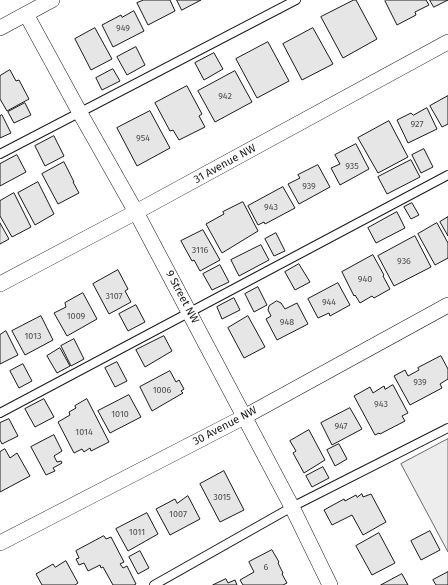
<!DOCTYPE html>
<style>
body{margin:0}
canvas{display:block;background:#fff}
</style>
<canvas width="448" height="585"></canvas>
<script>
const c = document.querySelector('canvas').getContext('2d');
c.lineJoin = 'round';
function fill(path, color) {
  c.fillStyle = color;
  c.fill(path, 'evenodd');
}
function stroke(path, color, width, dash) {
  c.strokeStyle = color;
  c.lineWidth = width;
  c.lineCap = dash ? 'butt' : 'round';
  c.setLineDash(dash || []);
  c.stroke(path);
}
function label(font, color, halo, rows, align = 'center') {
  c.font = font + ' "Fira Sans",sans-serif';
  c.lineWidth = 3;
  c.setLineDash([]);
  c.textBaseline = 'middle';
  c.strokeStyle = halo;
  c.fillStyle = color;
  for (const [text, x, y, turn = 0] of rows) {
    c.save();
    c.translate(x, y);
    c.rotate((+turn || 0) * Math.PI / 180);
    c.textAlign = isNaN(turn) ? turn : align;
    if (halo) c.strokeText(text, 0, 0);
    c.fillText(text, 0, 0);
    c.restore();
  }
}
const built = new Path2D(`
 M448,439v113l-47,-88z`);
const building = new Path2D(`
 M144,0h26l5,11 -27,14 -11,-22z
 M177,0h24l-19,10z
 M354,0h2l21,39 -34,19 -22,-41z
 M386,0h40l3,5 -14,7 1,3 -19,10 -12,-24z
 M430,0h18l-14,7z
 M134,11l10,20 -31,16 -11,-22 19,-10 1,2z
 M95,28l17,31 -21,11 -16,-31z
 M313,28l20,36 -31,16 -19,-36z
 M268,42l21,39 -32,17 -21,-39z
 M136,47l9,18 -18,10 -10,-18z
 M214,53l9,16 -19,11 -9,-17z
 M113,69l7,12 -18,9 -6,-12z
 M10,70l6,11 3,-1 10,19 -22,12 -7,-12v-23z
 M235,71l17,31 -37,20 -17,-31z
 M187,86l15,28 -3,2 6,11 -26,13 -6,-10 -3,1 -15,-28z
 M448,96v28l-6,3 -12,-21z
 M25,103l6,12 -17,8 -6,-11z
 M427,108l10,21 -29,14 -11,-23 14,-7 2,2z
 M150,111l20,37 -33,18 -20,-38z
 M2,115l9,18 -11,5v-22z
 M389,121l19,36 -30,16 -20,-35z
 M54,136l10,20 -19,10 -10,-20z
 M356,144l13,25 -29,16 -9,-17 9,-4 -5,-9z
 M424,149l9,18 -12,6 -9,-18z
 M17,155l9,17 -26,14v-22z
 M411,160l9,17 -33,17 -9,-17z
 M64,162l10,20h-1l6,11 -21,11 -16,-30z
 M318,165l12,22 -31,17 -11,-20 12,-6 -2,-3z
 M38,182l16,32 -19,11 -17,-32z
 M283,187l12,21 -30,16 -1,-2 -6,3 -10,-19z
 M14,193l17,34 -19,10 -12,-21v-15z
 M243,202l15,29 -36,22 -16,-29 18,-10 -1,-2z
 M412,203l7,12 -8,4 -7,-12z
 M397,212l8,16 -29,15 -8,-15z
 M448,217v19l-8,-14z
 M0,223l9,16 -9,5z
 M437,223l11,20v15l-13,7 -17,-31z
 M203,230l17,30 -20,11 -6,-11 -2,1 -11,-20z
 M276,233l9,18 -11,5 -9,-17z
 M415,236l16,31 -37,19 -16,-30z
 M261,245l8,15 -30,16 -8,-16z
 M373,255l11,20 -1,1 7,13 -16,9 -2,-2 -12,7 -5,-8 -1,1 -12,-24z
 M299,264l11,18 -15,8 -10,-18z
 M220,265l9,17 -17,8 -9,-16z
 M118,270l10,19 -3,2 6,11 -22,12 -16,-30z
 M338,283l12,22 -20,11 -1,-3 -11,5 -10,-19z
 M258,287l9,18 -13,7 -9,-18z
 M83,293l14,26 -30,17 -13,-23 12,-6 -1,-4z
 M234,298l6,12 -18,9 -5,-12z
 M277,301l4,2 4,6 12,-6 11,21 -31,16 -11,-21 5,-3 -3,-6 1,-4z
 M136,305l9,17 -17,9 -9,-17z
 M41,316l12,24 -28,15 -13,-24z
 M248,316l17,31 -21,11 -16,-30z
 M6,331l12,24 -18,9v-29z
 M164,336l8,15 -27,16 -9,-17z
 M74,339l10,20 -13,7 -10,-20z
 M60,348l10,18 -13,7 -10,-17z
 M441,356l7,13v10l-8,5 2,4 -32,17 -16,-29 11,-6 3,6 11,-6 -1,-2z
 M117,362l10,19 -12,6 -10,-19z
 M23,364l9,17 -13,7 -9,-17z
 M170,371l6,11 3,-2 5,9 -3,2 2,2 -31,18 -12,-24z
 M393,385l15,28 -6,3 3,5 -25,13 -1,-1 -4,2 -21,-39 16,-9 3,6 11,-7 1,3z
 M129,395l12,22 -31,16 -12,-22z
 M44,399l10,18 -19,10 -10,-18z
 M87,399l22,43 -18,9 -1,-3 -6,4 -2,-3 -8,4 -16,-31 12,-7 -1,-3 7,-4 -1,-2z
 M350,408l12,21 -30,16 -11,-22z
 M9,419l9,17 -16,8 -2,-4v-17z
 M309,430l16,30 -21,13 -11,-20 3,-2 -6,-10z
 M54,435l8,16 -8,5 3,6 4,-1 1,2 -9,5 2,3 -9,4 -15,-28z
 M339,444l8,15 -12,7 -8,-16z
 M5,449l5,9 7,-5 13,23 -30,16v-40z
 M323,467l6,11 -17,9 -6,-11z
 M224,471l20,39 -24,12 -20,-38z
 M362,494l1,3 8,-3 15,28 -23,13 -11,-20 -20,10 -8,-15 20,-11 1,2 11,-6 1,2z
 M188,496l12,23 -30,16 -14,-26 19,-10 2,4z
 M147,513l11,21 -30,17 -12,-22z
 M430,531l10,19 -19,10 -10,-19z
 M379,533l16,30 -23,12 -16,-29z
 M104,536l2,3 5,-2 13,25 -4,2 3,4 4,-2 9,18 -2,1h-21l-10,-18 -2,1 -1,-3 -12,6 -4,-8 -5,2 -3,-6 3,-1 -3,-7z
 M272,550l7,12 -1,1 5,10 -1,1 5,9 -4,2h-40l-3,-5 14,-8 -5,-10z
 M140,551l9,17 -11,6 -9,-17z
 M66,561l12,22 -3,2h-33l-6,-11 17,-10 2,3z
 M448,572v13h-12l-3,-5z
 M402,574l6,11h-27z
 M226,579l2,4 7,-3 2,5h-24z`);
const service = new Path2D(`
 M0,154l296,-154
 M0,413l448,-238
 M154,585l138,-78 156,-79`);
const minor = new Path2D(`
 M26,14l54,99 56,99 156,295 38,78
 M0,28l52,-28
 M0,284l136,-72 312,-170
 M0,543l244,-126 204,-112`);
const numberNames = [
 ["949",123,28],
 ["942",225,96],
 ["927",417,124],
 ["954",143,138],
 ["935",352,166],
 ["939",309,186],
 ["943",271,207],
 ["3116",200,250],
 ["936",404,261],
 ["940",365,279],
 ["3107",114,296],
 ["944",329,302],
 ["1009",76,316],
 ["948",287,322],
 ["1013",33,336],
 ["939",420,382],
 ["1006",162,390],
 ["943",381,404],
 ["1010",120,414],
 ["947",341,426],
 ["1014",84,432],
 ["3015",222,497],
 ["1007",178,514],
 ["1011",137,532],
 ["6",266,567]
];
const streetNames = [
 ["31 Avenue NW",225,164,-29],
 ["9 Street NW",182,297,62],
 ["30 Avenue NW",225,426,-28]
];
fill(built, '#ededed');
stroke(built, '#6a6a6a', 1);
fill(building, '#e6e6e6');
stroke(building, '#1a1a1a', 1);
stroke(service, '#1a1a1a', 10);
stroke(minor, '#1a1a1a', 16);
stroke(service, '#fff', 8);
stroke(minor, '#fff', 15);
label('9px', '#4d4d4d', null, numberNames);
label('11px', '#1a1a1a', '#fff', streetNames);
</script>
